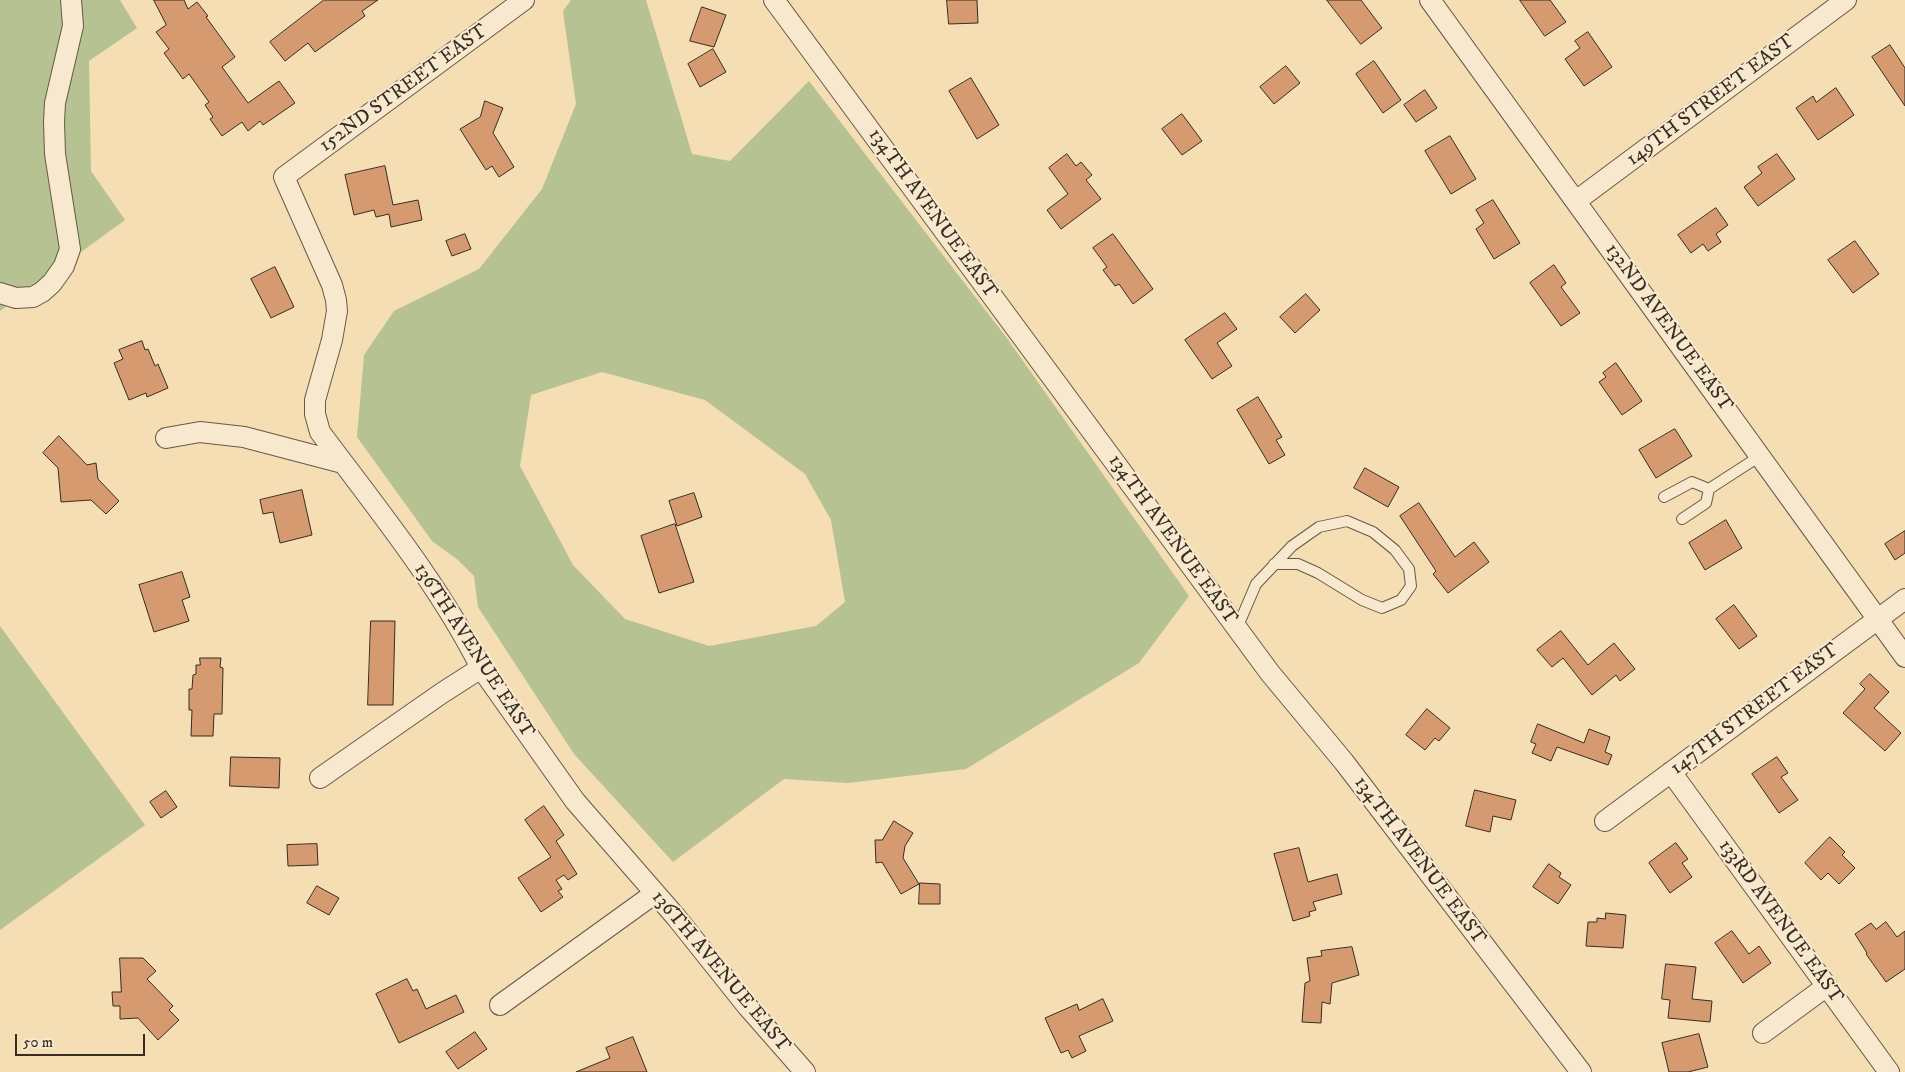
<!DOCTYPE html>
<style>
body{margin:0}
#map{position:relative;width:1905px;height:1072px;overflow:hidden;background:#f5ddb4;font-family:"IM FELL DW Pica",serif}
canvas{display:block}
.scale{position:absolute;left:15px;top:1034px;width:130px;height:22px;box-sizing:border-box;border:2px solid #372d23;border-top:0;padding-left:6px;font-size:15px;line-height:18px;white-space:nowrap;color:#372d23;-webkit-text-stroke:4px #f8e9ce;paint-order:stroke}
</style>
<div id="map">
<canvas width="1905" height="1072"></canvas>
<div class="scale">50 m</div>
</div>
<script>
const c = document.querySelector('canvas').getContext('2d');
c.lineJoin = 'round';
function fill(path, color) {
  c.fillStyle = color;
  c.fill(path, 'evenodd');
}
function stroke(path, color, width, dash) {
  c.strokeStyle = color;
  c.lineWidth = width;
  c.lineCap = dash ? 'butt' : 'round';
  c.setLineDash(dash || []);
  c.stroke(path);
}
function label(font, color, halo, rows, align = 'center') {
  c.font = font + ' "IM FELL DW Pica",serif';
  c.lineWidth = 4.5;
  c.setLineDash([]);
  c.textBaseline = 'middle';
  c.strokeStyle = halo;
  c.fillStyle = color;
  for (const [text, x, y, turn = 0] of rows) {
    c.save();
    c.translate(x, y);
    c.rotate((+turn || 0) * Math.PI / 180);
    c.textAlign = isNaN(turn) ? turn : align;
    if (halo) c.strokeText(text, 0, 0);
    c.fillText(text, 0, 0);
    c.restore();
  }
}
const green = new Path2D(`
 M0,0h120l17,28 -48,33 2,110 34,49 -125,91z
 M571,0h75l46,154 38,7 79,-80 197,256 183,259 -50,67 -173,106 -118,14 -64,-4 -111,83 -99,-108 -96,-147 -4,-31 -16,-16 -26,-19 -75,-104 7,-82 30,-44 85,-42 63,-80 34,-85 -13,-93zM602,372l103,28 100,74 26,46 14,82 -29,24 -107,20 -84,-27 -52,-54 -53,-99 11,-71z
 M0,626l145,199 -145,105z`);
const building = new Path2D(`
 M154,0h30l4,9 9,-7 11,14 -2,1 29,40 -13,10 26,36 31,-22 16,22 -32,22 -3,-4 -12,10 -6,-9 -20,14 -12,-17 3,-2 -8,-12 4,-3 -20,-28 -6,5 -19,-26 5,-4 -13,-17 10,-7z
 M324,0h54l-16,11 3,5 -50,36 -7,-9 -23,18 -15,-19z
 M947,0h30l1,23 -29,1z
 M1327,0h34l21,28 -21,16z
 M1520,0h30l16,22 -21,14z
 M702,7l24,8 -12,32 -24,-6z
 M1588,32l24,35 -28,19 -19,-27 15,-11 -5,-7z
 M1890,45l15,23v38l-33,-49z
 M713,49l13,23 -26,15 -12,-23z
 M1374,61l27,39 -18,13 -27,-39z
 M1286,66l14,17 -26,21 -14,-17z
 M971,78l28,47 -22,14 -28,-48z
 M1836,88l18,27 -36,25 -22,-32 17,-12 3,6z
 M1425,90l12,18 -21,14 -12,-17z
 M485,101l18,7 -10,25 21,34 -15,10 -7,-11 -6,4 -26,-41 20,-12z
 M1182,114l20,27 -20,14 -20,-26z
 M1450,136l26,43 -25,15 -26,-43z
 M1067,154l9,12 5,-4 11,13 -6,5 15,19 -40,30 -14,-19 21,-16 -19,-26z
 M1777,154l18,25 -37,27 -14,-19 18,-14 -4,-6z
 M385,166l8,39 25,-5 4,20 -31,7 -2,-13 -13,3 -2,-7 -20,5 -9,-40z
 M1493,200l27,43 -26,16 -18,-30 8,-6 -8,-13z
 M1716,208l12,17 -12,9 5,8 -13,9 -5,-7 -12,9 -13,-18z
 M465,234l6,15 -19,7 -6,-15z
 M1113,234l40,55 -20,15 -14,-20 -4,2 -12,-16 4,-3 -14,-19z
 M1855,241l24,33 -26,19 -25,-33z
 M1554,265l12,18 -5,4 19,26 -19,13 -31,-43z
 M275,267l19,40 -23,11 -20,-39z
 M1306,294l14,16 -25,23 -15,-16z
 M1225,313l12,16 -20,14 15,23 -20,13 -27,-39z
 M142,341l3,9 3,-1 7,17 3,-2 10,24 -21,9 -1,-4 -17,7 -15,-37 9,-4 -4,-9z
 M1616,363l26,38 -20,14 -23,-33 7,-5 -3,-4z
 M1258,397l24,40 -6,3 9,15 -16,9 -32,-54z
 M1675,429l17,27 -36,22 -17,-28z
 M59,436l28,29 9,-2 2,16 21,22 -13,13 -15,-14 -30,2 -3,-34 -15,-15z
 M1365,468l34,19 -11,20 -34,-19z
 M302,490l10,45 -32,8 -7,-31 -10,2 -3,-14z
 M694,493l8,24 -25,9 -8,-25z
 M1419,503l36,54 19,-15 15,20 -41,31 -15,-19 3,-3 -36,-55z
 M1726,520l16,28 -37,22 -16,-27z
 M675,524l19,58 -35,11 -18,-57z
 M1905,531v22l-10,7 -10,-16z
 M182,572l8,25 -8,3 7,21 -35,11 -15,-47z
 M1734,605l23,31 -18,13 -23,-30z
 M371,621h24l-2,84h-25z
 M1561,631l27,34 26,-22 21,26 -15,12 -4,-6 -24,20 -29,-37 -11,9 -15,-17z
 M200,658h21l-1,9 3,1 -1,46h-8l-1,22h-22l1,-26h-3v-21h3l1,-14 3,-1v-9h4z
 M1870,674l19,18 -15,16 27,25 -16,18 -42,-38 22,-24 -5,-5z
 M1427,709l23,19 -11,13 -4,-3 -10,12 -19,-15z
 M1538,724l46,19 5,-14 21,8 -5,15 7,3 -4,10 -51,-18 -6,14 -19,-8 4,-9 -5,-2z
 M231,757l49,1 -1,30 -49,-2z
 M1777,757l11,16 -7,4 17,23 -19,13 -27,-39z
 M1475,790l41,10 -5,20 -18,-4 -3,16 -24,-6z
 M166,791l11,16 -16,11 -11,-16z
 M544,806l20,29 -8,6 21,33 -9,6 -4,-5 -8,5 6,9 -4,2 5,6 -22,15 -23,-34 33,-21 -26,-37z
 M894,821l19,12 -8,13 -2,12 16,26 -18,10 -19,-32 -6,1 -1,-23h7z
 M1830,837l15,15 -3,3 13,13 -16,16 -11,-11 -7,7 -16,-17z
 M1676,843l12,16 -6,4 10,14 -22,16 -21,-30z
 M317,844l1,21 -30,1 -1,-21z
 M1299,848l9,34 29,-8 5,20 -29,8 3,8 -7,2 1,4 -17,5 -19,-67z
 M1549,864l12,9 -2,4 12,8 -13,19 -25,-17z
 M920,883l20,1v20h-21z
 M317,886l22,12 -10,17 -22,-12z
 M1606,913l20,2 -3,33 -37,-2 2,-24h9v-4l8,1z
 M1886,922l11,15 8,-6v38l-19,13 -20,-28 1,-1 -12,-19 16,-11 5,6z
 M1732,931l17,23 10,-8 12,17 -28,20 -28,-40z
 M1352,947l7,28 -27,8 -2,21 -8,-2 -1,21 -19,-1 3,-39 5,-2 -3,-23 15,-2 -1,-5z
 M120,958h23l13,13 -9,8 26,27 -4,4 10,10 -21,20 -20,-22 -18,1v-13h-7l-1,-14h9z
 M1666,964l30,3 -4,32 20,2 -2,21 -42,-4 2,-18 -8,-1z
 M407,979l6,12 4,-2 9,20 30,-14 8,17 -65,31 -23,-49z
 M1103,999l10,22 -34,15 7,15 -14,7 -4,-8 -7,3 -16,-35 32,-14 2,6z
 M475,1032l12,17 -29,20 -12,-17z
 M1699,1034l9,33 -20,5h-19l-7,-29z
 M633,1037l14,35h-71l34,-14 -4,-10z`);
const service = new Path2D(`
 M1664,497l28,-15 17,7
 M1682,519l24,-16 3,-14 51,-33
 M1236,627l5,-8 15,-35 36,-38 27,-19 28,-6 26,11 22,18 14,19 2,17 -10,14 -19,8 -20,-8 -44,-27 -20,-9h-24`);
const minor = new Path2D(`
 M524,0l-240,177 48,108 4,15 1,11 -5,29 -17,60v14l5,18c55,74 119,152 161,236l94,133 101,116 71,89 58,66
 M774,0l496,673 74,89 237,310
 M1430,0l475,657
 M1576,201l270,-201
 M0,293l16,5 17,-1 9,-5 10,-9 12,-17 6,-17 -15,-95 -1,-32 1,-19 18,-77 -2,-26
 M166,438l34,-6 44,5 99,26
 M1671,772l218,300
 M320,778l122,-85 39,-25
 M1605,821l300,-222
 M500,1005l154,-111
 M1763,1033l64,-47`);
const streetNames = [
 ["152ND STREET EAST",404,89,-36],
 ["149TH STREET EAST",1711,101,-37],
 ["134TH AVENUE EAST",932,214,54],
 ["132ND AVENUE EAST",1668,328,54],
 ["134TH AVENUE EAST",1172,540,54],
 ["136TH AVENUE EAST",473,651,57],
 ["147TH STREET EAST",1755,710,-37],
 ["134TH AVENUE EAST",1419,861,53],
 ["133RD AVENUE EAST",1780,922,54],
 ["136TH AVENUE EAST",720,972,50]
];
fill(green, '#b6c291');
fill(building, '#d59a6f');
stroke(building, '#372d23', 1);
stroke(service, '#665947', 12);
stroke(minor, '#665947', 22);
stroke(service, '#f8e9ce', 10);
stroke(minor, '#f8e9ce', 20);
label('20px', '#372d23', '#f8e9ce', streetNames);
</script>
